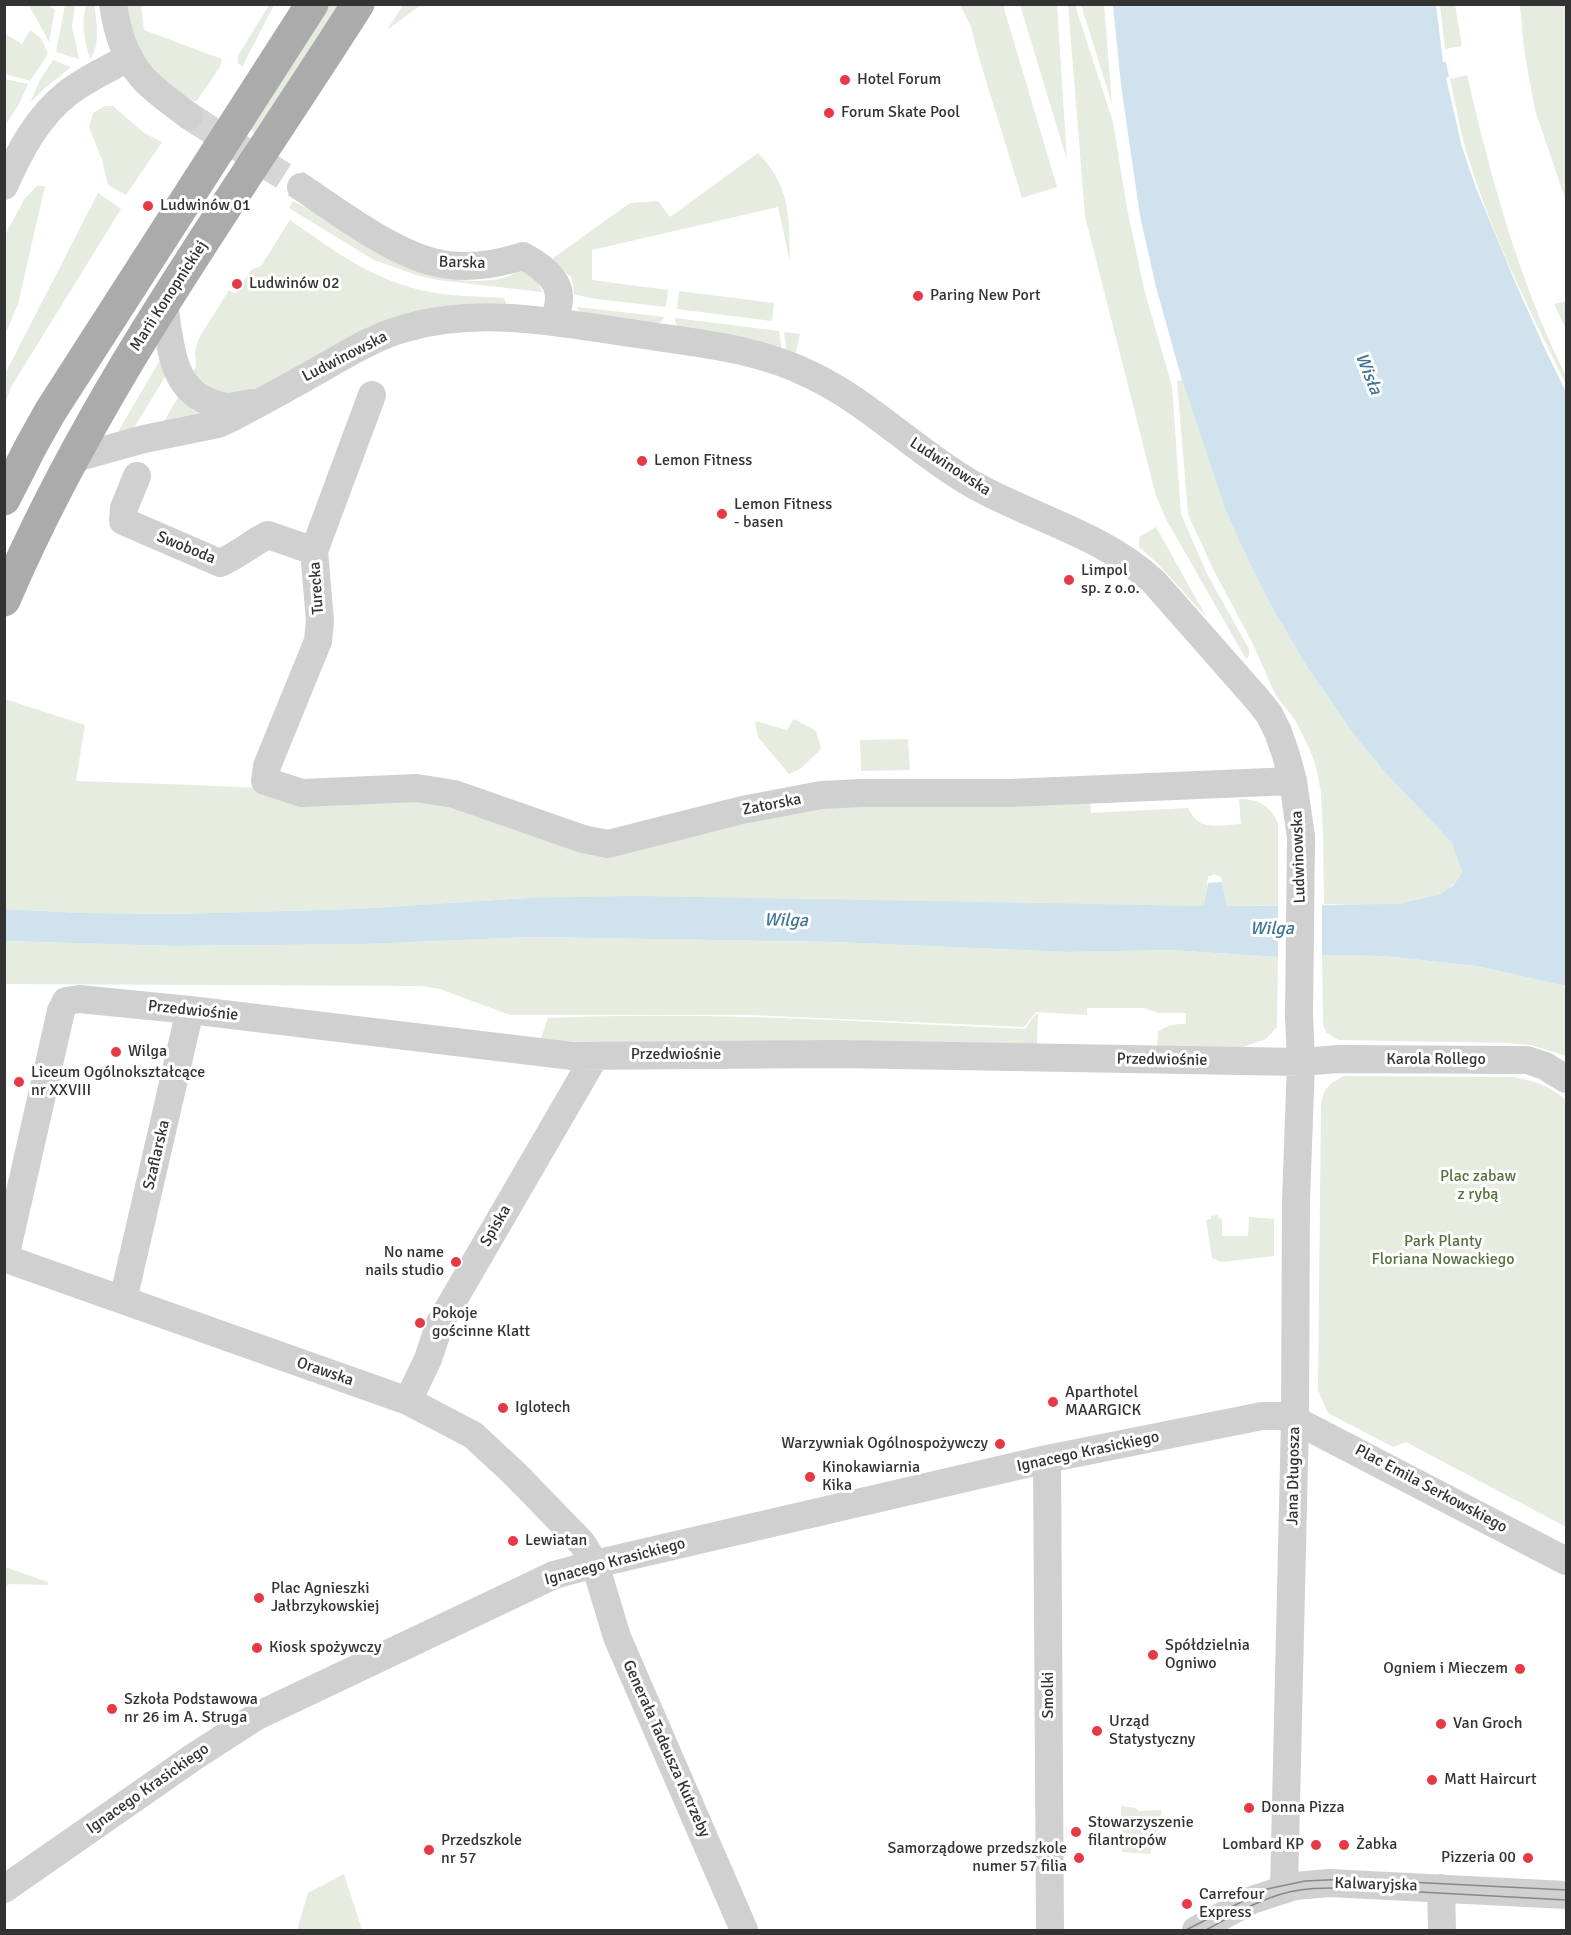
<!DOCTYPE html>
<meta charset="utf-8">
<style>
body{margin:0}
#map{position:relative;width:1571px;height:1935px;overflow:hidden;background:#fff;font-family:Signika,sans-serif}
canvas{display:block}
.frame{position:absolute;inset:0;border:6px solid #333;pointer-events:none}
</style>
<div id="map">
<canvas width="1571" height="1935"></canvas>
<div class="frame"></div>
</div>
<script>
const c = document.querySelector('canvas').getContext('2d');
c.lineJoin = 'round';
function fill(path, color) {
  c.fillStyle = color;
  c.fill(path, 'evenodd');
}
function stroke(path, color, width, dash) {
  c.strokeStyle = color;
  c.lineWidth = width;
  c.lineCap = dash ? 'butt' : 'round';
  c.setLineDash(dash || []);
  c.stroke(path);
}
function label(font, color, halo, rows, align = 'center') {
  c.font = font + ' Signika,sans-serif';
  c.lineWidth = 6;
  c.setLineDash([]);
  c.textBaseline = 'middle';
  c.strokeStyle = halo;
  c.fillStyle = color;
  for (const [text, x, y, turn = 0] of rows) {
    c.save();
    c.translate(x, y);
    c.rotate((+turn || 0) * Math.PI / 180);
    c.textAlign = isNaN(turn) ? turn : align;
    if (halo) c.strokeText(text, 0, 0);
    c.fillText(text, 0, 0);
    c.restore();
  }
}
const green = new Path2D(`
 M29,5h19l7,5 -6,32z
 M65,5h10l-3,21 7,33 -23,-7z
 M86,5h9c0,18 7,38 -5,54 -6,-19 -9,-35 -4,-54z
 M126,5h15l3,25 78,29 -2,8 -24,35c-20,-12 -42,-26 -54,-47 -9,-14 -12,-34 -16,-50z
 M269,5h5l-32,62 -4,-4v-7z
 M328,5h16l-84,132 -12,-9z
 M403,5h18l-34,25z
 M960,5h43l54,182 -35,11 -42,-137 -9,-34z
 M1020,5h37l10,155z
 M1068,5h7l38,117 14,86 17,81 28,97 9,128 26,60 42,75v7l-3,3 -80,-140 -10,-23 -71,-280z
 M1081,5h23l8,99z
 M1440,5h15l7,41 -17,3z
 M1520,5h46v196l-31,-91 -11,-60z
 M30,30l11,8 7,16 -18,27 -25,-7v-40l17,10z
 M53,60l18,7 -27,22 -14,14 10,-23z
 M1467,75c23,100 53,209 99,301v8c-38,-76 -77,-155 -101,-237 -6,-22 -10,-45 -15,-68z
 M5,79l23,5 -9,20 -14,22z
 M105,106h8l31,27 18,9 -36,53 -18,-10 -6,-25 -13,-33 4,-14z
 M758,153c33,34 31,64 32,109l-12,-55 -186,43v30l76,10 -2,17 -77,-9 -15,-4 -2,-16 -20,-17 1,-3 77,-55 28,-2 12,16z
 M37,186h8l-27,118 -13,31v-100l20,-37z
 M98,193l23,16 -110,178 -6,16v-29z
 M293,201l141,75c25,5 65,10 86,-6l18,11 4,11 -104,-12 -22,-5 -42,-15 -85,-52z
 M290,220c46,32 83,61 140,72 23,5 50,4 74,6l3,8 -281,93 -37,-19 7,-14 -1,-15 4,-13 30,-48 6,4 16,-24 10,-4z
 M679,291l95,12 -2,18 -95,-12z
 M1566,301v28l-12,-25z
 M577,307l88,10 -9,10 -77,-16z
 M675,318l104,13 3,21 -102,-21 -5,-10z
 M784,332l16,2 -5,23 -8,-3z
 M160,360l8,12 -36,59 -12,1 -1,-2z
 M1182,380l43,129 23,51 21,42 37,63 49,71 28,34 69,73 10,29c-4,5 -7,11 -11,15 -32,24 -90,17 -127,17l-1,-69 -2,-42 -5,-26 -6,-17 -15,-30 -20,-26 -23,-52 -39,-73 -25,-55 -11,-133z
 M180,394l24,18 -44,16z
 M1156,527l51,91 -49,-54 -19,-17v-10z
 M5,699l80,26 -9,56 120,4 224,11 144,42 246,-35 280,-4 1,14 97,-5c11,24 30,17 53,16l-2,-25c19,0 31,6 39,24v82l-51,1 -6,-29 -8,-3 -1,2h-4l-3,30 -678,-8 -171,11 -179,5 -94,-1 -78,-4z
 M794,719l22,12 5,18 -21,20 -11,5 -31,-37 -3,-16 32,9z
 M908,739l2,31 -49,1 -1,-31z
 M532,937l303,5 233,10 102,-2 108,7 -1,70 -11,12 -26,9 -83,-2 1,-14c9,-7 16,-8 28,-8v-11h-28l-14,-5h-57v7l-51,-3 -12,15 -274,-12h-240l-70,-26 -19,-3 -416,-2v-43l170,5 191,-2z
 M1322,955l61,1 94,10 85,19 4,4v67l-35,-11 -25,-2 -168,-3 -12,-8 -3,-8z
 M1036,1014h2l-1,29 -5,7 -492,-9 8,-23c159,-7 318,4 477,11z
 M1344,1076l168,1c22,3 37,9 54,23v427l-160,-85 -13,5 -65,-34 -10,-23v-8l3,-277c2,-17 8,-21 23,-29z
 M1218,1215v3l4,1v17h26l1,-19 25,2v37l-52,6 -10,-4 -6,-38 5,-1v-3z
 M5,1567l43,15v3l-39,-1 -4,4z
 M1121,1806l15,2 2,3 24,-1 -12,44 -28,-2z
 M344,1874l18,56h-65l11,-37z`);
const water = new Path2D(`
 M1113,5h323l7,57h3l3,15 -3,1 16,69 14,41 43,103 27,60 20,41v594l-89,-20 -94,-10 -61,-1 -44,2 -108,-7 -102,2 -233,-10 -303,-5 -166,7 -191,2 -170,-5v-32l78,4 94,1 179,-5 171,-11 108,-2 569,10 4,-23 14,-1 5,24 172,-2 39,-9 15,-9 9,-14 -10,-29 -69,-73 -28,-34 -49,-71 -37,-63 -21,-42 -23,-51 -43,-129 -26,-93 -16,-71 -19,-131z`);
const pier = new Path2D(`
 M1322,901v57l-44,2v-58z`);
const minorTunnel = new Path2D(`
 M189,116l112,71`);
const minor = new Path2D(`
 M113,4c4,27 11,52 29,73 12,14 32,27 47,39
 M4,186c16,-36 34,-70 65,-94 18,-14 40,-23 60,-35
 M301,187c37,25 89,64 132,75 30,8 62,3 90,-6 15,8 37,22 36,42 0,8 -3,16 -5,24
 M164,305c6,34 6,81 43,96 7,3 15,6 23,6 7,-1 15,-3 23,-4
 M372,395l-58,156 6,70 -2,20 -51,125 -2,15 37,12 115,-5 37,6 129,45 25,5 134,-34 79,-15 40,-2h148l284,-12
 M72,459l72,-20 74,-15 17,-8c30,-16 59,-32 89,-49 26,-15 52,-31 82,-39 76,-22 154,-5 231,6 60,9 121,14 176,42 58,28 103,76 159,108 62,35 128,49 182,98l103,117 12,15 9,18 8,23 7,26 8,56 -2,179 2,46 -5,139 -1,219 -11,469
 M137,476l-13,32 -1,13 97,42c14,-5 33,-21 48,-28l46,16
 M4,1258l404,143 65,34 42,39 67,69 13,21 22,73 127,293
 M5,1258l56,-247 5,-10 13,-2 111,11 382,46 266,-2 463,8 38,-3 188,1 18,6 21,13
 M123,1300l67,-290
 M408,1401l20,-42 12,-36 155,-267
 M1047,1459l3,471
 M1441,1888l1,42
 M4,1889l191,-133 62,-40 297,-141 41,-11 452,-105 215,-43h18l15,4 271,141
 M1196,1930l56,-30 43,-14 34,-3 237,12`);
const major = new Path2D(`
 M4,499l27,-53 19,-34 262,-408
 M4,600c91,-213 230,-401 354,-596`);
const tram = new Path2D(`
 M1186,1930l81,-41 38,-8 44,-2 217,11
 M1206,1930c30,-16 59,-35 94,-40 15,-3 31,-2 47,-2l219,12`);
const markers = [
 [845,80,6,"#e63946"],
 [829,113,6,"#e63946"],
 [148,206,6,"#e63946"],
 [237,284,6,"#e63946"],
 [918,296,6,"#e63946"],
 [642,461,6,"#e63946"],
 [722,514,6,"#e63946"],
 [1069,580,6,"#e63946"],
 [116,1052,6,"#e63946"],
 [19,1082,6,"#e63946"],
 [456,1262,6,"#e63946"],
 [420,1323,6,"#e63946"],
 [1053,1402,6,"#e63946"],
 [503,1408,6,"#e63946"],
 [1000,1444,6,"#e63946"],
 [810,1477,6,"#e63946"],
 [513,1541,6,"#e63946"],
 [259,1598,6,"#e63946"],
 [257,1648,6,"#e63946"],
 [1153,1655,6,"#e63946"],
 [1520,1669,6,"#e63946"],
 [112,1709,6,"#e63946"],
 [1441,1724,6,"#e63946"],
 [1097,1731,6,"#e63946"],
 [1432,1780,6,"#e63946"],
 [1249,1808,6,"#e63946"],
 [1076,1832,6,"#e63946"],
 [1316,1845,6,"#e63946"],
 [1344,1845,6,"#e63946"],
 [429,1850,6,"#e63946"],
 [1079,1858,6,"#e63946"],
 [1528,1858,6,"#e63946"],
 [1187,1904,6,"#e63946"]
];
const poiNames = [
 ["Hotel Forum",857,80],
 ["Forum Skate Pool",841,113],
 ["Ludwinów 01",160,206],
 ["Ludwinów 02",249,284],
 ["Paring New Port",930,296],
 ["Lemon Fitness",654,461],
 ["Lemon Fitness",734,505],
 ["- basen",734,523],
 ["Limpol",1081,571],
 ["sp. z o.o.",1081,589],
 ["Wilga",128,1052],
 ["Liceum Ogólnokształcące",31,1073],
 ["nr XXVIII",31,1091],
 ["No name",444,1253,"right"],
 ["nails studio",444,1271,"right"],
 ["Pokoje",432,1314],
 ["gościnne Klatt",432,1332],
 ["Aparthotel",1065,1393],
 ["MAARGICK",1065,1411],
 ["Iglotech",515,1408],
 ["Warzywniak Ogólnospożywczy",988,1444,"right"],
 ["Kinokawiarnia",822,1468],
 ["Kika",822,1486],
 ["Lewiatan",525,1541],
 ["Plac Agnieszki",271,1589],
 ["Jałbrzykowskiej",271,1607],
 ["Spółdzielnia",1165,1646],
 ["Ogniwo",1165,1664],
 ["Kiosk spożywczy",269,1648],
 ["Ogniem i Mieczem",1508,1669,"right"],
 ["Szkoła Podstawowa",124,1700],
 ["nr 26 im A. Struga",124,1718],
 ["Urząd",1109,1722],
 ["Statystyczny",1109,1740],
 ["Van Groch",1453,1724],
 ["Matt Haircurt",1444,1780],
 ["Donna Pizza",1261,1808],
 ["Stowarzyszenie",1088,1823],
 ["filantropów",1088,1841],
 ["Przedszkole",441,1841],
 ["nr 57",441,1859],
 ["Lombard KP",1304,1845,"right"],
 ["Żabka",1356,1845],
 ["Samorządowe przedszkole",1067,1849,"right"],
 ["numer 57 filia",1067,1867,"right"],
 ["Pizzeria 00",1516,1858,"right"],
 ["Carrefour",1199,1895],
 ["Express",1199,1913]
];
const streetNames = [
 ["Barska",462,263,2],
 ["Marii Konopnickiej",169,296,-57],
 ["Ludwinowska",345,357,-27],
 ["Ludwinowska",950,467,33],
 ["Swoboda",186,548,22],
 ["Turecka",317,588,-94],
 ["Zatorska",772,805,-11],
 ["Ludwinowska",1299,857,-92],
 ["Przedwiośnie",193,1011,6],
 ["Przedwiośnie",676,1055],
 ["Przedwiośnie",1162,1060,1],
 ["Karola Rollego",1436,1060],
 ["Szaflarska",157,1155,-77],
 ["Spiska",496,1226,-60],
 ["Orawska",325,1372,19],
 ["Ignacego Krasickiego",1088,1452,-12],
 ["Jana Długosza",1294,1476,-89],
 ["Plac Emila Serkowskiego",1431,1489,28],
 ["Ignacego Krasickiego",615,1562,-15],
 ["Smolki",1049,1695,-90],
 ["Generała Tadeusza Kutrzeby",666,1749,66],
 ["Ignacego Krasickiego",148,1789,-35],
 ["Kalwaryjska",1376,1885,2]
];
const parkNames = [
 ["Plac zabaw",1478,1177],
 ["z rybą",1478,1195],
 ["Park Planty",1443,1242],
 ["Floriana Nowackiego",1443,1260]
];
const waterNames = [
 ["Wisła",1368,374,68],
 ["Wilga",786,921,1],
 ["Wilga",1272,929]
];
fill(green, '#e6ecdf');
fill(water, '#cfe2ee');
fill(pier, '#fff');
stroke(minorTunnel, '#d6d6d6', 28, [28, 14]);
stroke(minor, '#d0d0d0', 28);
stroke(major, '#ababab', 33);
stroke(tram, '#888', 1.5);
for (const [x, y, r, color] of markers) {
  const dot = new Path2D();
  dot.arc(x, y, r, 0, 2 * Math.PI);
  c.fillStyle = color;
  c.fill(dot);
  stroke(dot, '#fff', 2);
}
label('16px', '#333', '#fff', poiNames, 'left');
label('16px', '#333', '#fff', streetNames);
label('16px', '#56703f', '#fff', parkNames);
label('italic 18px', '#3f7597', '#fff', waterNames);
</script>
